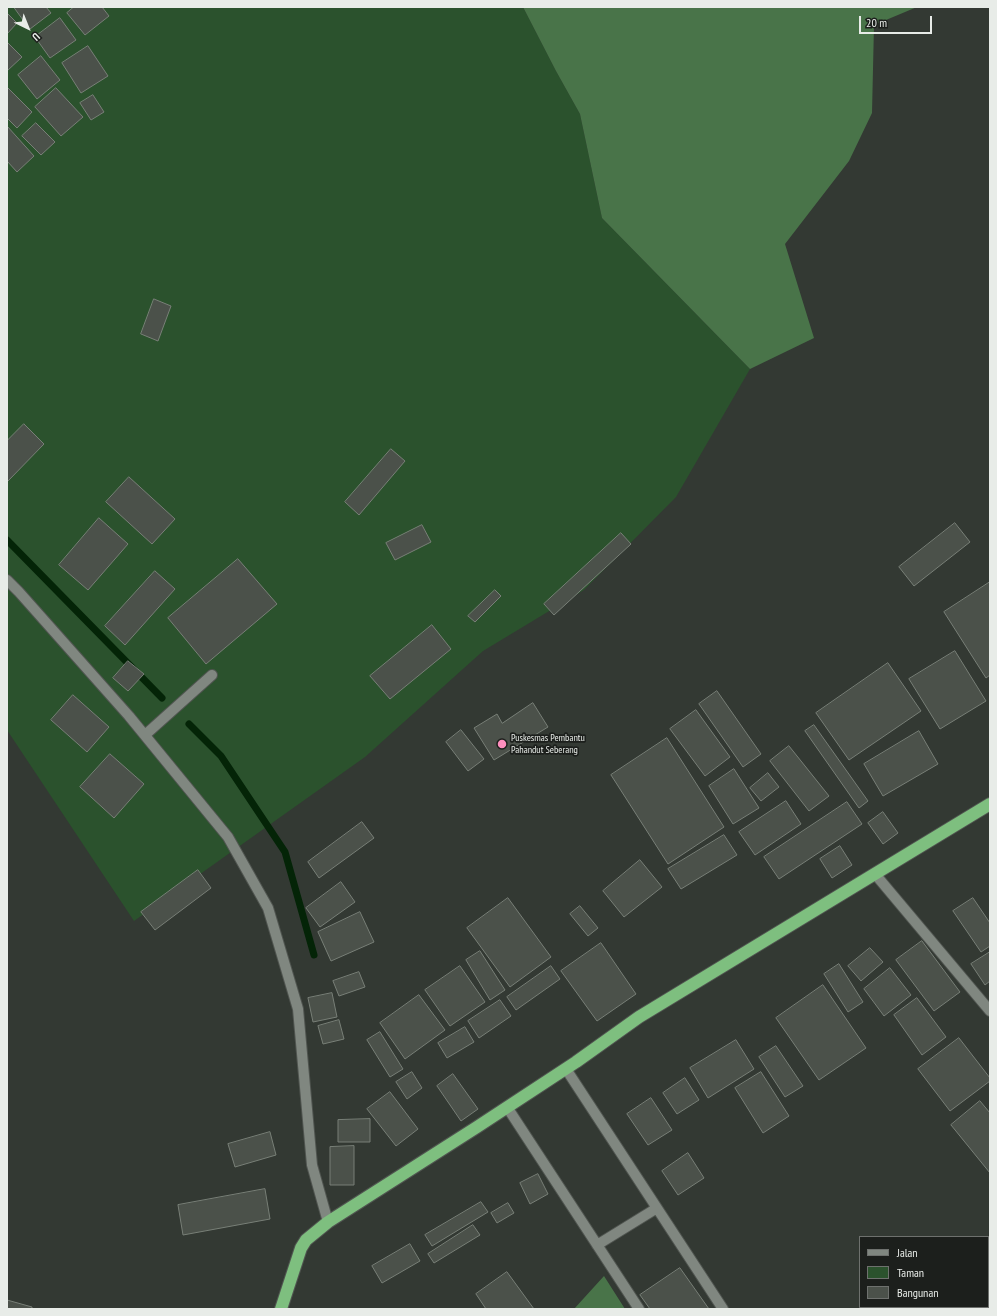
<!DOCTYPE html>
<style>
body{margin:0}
#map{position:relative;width:997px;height:1316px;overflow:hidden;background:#333933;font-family:"PT Sans Narrow",sans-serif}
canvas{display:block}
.frame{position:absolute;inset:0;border:8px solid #e8ece8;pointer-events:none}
.legend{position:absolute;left:859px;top:1236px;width:130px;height:72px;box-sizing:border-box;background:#1c1f1c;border:1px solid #6e716e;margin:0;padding:5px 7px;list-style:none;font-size:12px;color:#e8ece8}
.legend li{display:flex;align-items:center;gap:8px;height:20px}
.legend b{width:20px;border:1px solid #6e716e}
.north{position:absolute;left:8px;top:8px;width:40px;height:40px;-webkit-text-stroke:3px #1c1f1c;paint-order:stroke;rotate:137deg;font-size:11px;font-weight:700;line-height:16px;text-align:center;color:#e8ece8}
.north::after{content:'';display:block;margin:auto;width:14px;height:18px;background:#e8ece8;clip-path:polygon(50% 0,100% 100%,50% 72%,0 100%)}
.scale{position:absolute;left:859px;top:16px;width:73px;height:18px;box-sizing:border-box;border:2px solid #e8ece8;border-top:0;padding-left:5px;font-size:12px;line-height:14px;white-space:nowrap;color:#e8ece8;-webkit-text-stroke:3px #1c1f1c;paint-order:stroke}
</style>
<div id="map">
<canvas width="997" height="1316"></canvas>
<div class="frame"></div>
<ul class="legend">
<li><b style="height:5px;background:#808780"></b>Jalan</li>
<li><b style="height:11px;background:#2b522d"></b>Taman</li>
<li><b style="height:11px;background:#4b514a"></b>Bangunan</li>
</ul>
<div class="north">U</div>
<div class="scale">20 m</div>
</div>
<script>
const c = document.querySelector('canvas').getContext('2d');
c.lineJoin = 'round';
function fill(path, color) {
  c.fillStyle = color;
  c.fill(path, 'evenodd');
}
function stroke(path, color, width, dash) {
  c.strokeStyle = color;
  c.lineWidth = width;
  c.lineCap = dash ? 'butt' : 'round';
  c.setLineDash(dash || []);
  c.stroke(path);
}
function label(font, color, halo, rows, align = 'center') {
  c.font = font + ' "PT Sans Narrow",sans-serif';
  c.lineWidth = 3.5;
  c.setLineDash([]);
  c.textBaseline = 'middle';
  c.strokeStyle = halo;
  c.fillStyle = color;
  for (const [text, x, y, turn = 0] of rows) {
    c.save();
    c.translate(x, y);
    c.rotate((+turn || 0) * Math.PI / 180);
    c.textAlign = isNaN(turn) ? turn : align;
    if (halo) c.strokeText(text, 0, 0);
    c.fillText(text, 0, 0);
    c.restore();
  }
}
const green = new Path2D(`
 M7,7h516l33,64 24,43 22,104 148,151 -74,128 -92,93 -101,61 -118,106 -231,164 -127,-191z`);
const forest = new Path2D(`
 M523,7h394l-43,18 -2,88 -23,48 -64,83 29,94 -64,31 -148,-151 -22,-104 -24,-43z
 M604,1276l21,33h-51z`);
const stream = new Path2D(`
 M7,540l155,158
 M189,724l32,32 64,96 29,103`);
const building = new Path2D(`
 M14,7h32l5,6 -21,16z
 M74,7h28l7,9 -24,19 -18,-22z
 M7,13l10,10 -10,11z
 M60,18l16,22 -26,18 -15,-21z
 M7,42l15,15 -15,14z
 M88,46l20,30 -27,17 -19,-30z
 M41,56l19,24 -23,19 -19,-24z
 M7,87l25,25 -15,16 -10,-10z
 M56,88l27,29 -22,19 -26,-29z
 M93,95l11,17 -13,8 -11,-17z
 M36,123l19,19 -14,13 -19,-19z
 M7,126l27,30 -17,16 -10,-11z
 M154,299l17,7 -13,35 -17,-7z
 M24,424l20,20 -36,37 -1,-1v-39z
 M391,449l14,12 -46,54 -14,-13z
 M129,477l46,42 -23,25 -46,-42z
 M99,518l29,26 -40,46 -29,-25z
 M955,523l15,19 -56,44 -15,-19z
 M422,525l9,17 -36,18 -9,-17z
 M621,533l10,11 -77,71 -10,-11z
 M238,559l39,45 -71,60 -38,-46z
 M155,571l20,18 -50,56 -20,-19z
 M990,582v93l-4,3 -42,-66z
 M495,590l6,6 -26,26 -7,-6z
 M432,625l19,24 -61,50 -20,-23z
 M955,651l31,50 -46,28 -31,-50z
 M128,661l16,13 -16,17 -15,-13z
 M888,663l33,48 -72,49 -33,-47z
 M717,691l44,63 -18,13 -44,-63z
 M73,695l36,32 -22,25 -36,-32z
 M533,703l15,24 -54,33 -20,-32 23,-14 5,9z
 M696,710l34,47 -25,19 -35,-47z
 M814,725l54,76 -9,7 -54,-77z
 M461,730l23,29 -16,12 -22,-29z
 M919,731l19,33 -55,32 -19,-32z
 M667,738l57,89 -56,37 -57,-89z
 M789,746l40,50 -20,15 -39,-50z
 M110,754l34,30 -30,34 -34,-31z
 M734,769l25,39 -26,16 -24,-38z
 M768,773l11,14 -18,14 -11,-13z
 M786,801l15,23 -46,31 -16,-23z
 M847,802l15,22 -83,55 -15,-22z
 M883,812l15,21 -15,11 -15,-21z
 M362,822l12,16 -55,40 -11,-16z
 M724,835l13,20 -56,34 -13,-20z
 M840,846l12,19 -20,13 -12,-19z
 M640,860l22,27 -38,30 -21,-26z
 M198,870l13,18 -56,42 -14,-18z
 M341,882l14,20 -35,25 -14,-19z
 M508,898l43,59 -41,30 -43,-59z
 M973,898l17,25v23l-9,6 -28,-41z
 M580,906l18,22 -10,8 -18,-22z
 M360,912l14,30 -43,19 -13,-29z
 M922,941l38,51 -26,19 -38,-51z
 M601,943l35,51 -39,27 -36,-50z
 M870,948l13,14 -22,19 -13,-15z
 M480,951l25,39 -15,10 -24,-40z
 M990,952v29l-5,4 -14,-21z
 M839,964l24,38 -15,10 -24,-38z
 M460,966l25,36 -35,24 -25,-36z
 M551,966l9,13 -44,31 -9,-13z
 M890,968l21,27 -27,21 -20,-27z
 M359,972l6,15 -26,9 -6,-15z
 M823,985l43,63 -47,32 -43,-62z
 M332,993l5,24 -24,5 -5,-24z
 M419,995l26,35 -40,29 -25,-36z
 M917,998l29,39 -24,18 -28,-40z
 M500,1000l11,16 -32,22 -11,-17z
 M339,1020l5,19 -21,5 -5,-18z
 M465,1027l9,15 -27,16 -9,-15z
 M380,1032l23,37 -13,8 -23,-37z
 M959,1038l31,40v3l-40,30 -32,-42z
 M736,1040l18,29 -46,29 -18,-30z
 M776,1046l27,40 -18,11 -26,-40z
 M412,1072l10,16 -15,11 -11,-17z
 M761,1072l28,44 -26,17 -28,-45z
 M453,1074l25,35 -17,12 -24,-35z
 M685,1078l14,22 -22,14 -14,-21z
 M390,1092l28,37 -22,17 -29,-37z
 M651,1098l21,32 -24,15 -21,-31z
 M980,1101l10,12v60l-39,-48z
 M370,1119v23h-32v-22z
 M270,1132l6,23 -41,12 -7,-23z
 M354,1146v39h-24v-38z
 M688,1153l16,25 -26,17 -16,-24z
 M538,1174l10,20 -18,10 -10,-21z
 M265,1189l5,30 -87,16 -5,-30z
 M481,1202l7,10 -56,34 -7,-11z
 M508,1203l6,10 -17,10 -6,-10z
 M473,1225l7,10 -46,28 -6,-9z
 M410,1244l10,17 -38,22 -10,-17z
 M680,1268l29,41h-59l-10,-14z
 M507,1272l27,37h-48l-10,-15z
 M7,1300l25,7v2h-25z`);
const lane = new Path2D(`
 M566,1069l157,240
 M507,1107l132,202
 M597,1245l60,-37`);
const street = new Path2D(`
 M7,580l12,12 110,124 99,121 40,71 30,101 14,156 16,57
 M145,735l67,-60
 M875,874l115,137`);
const highway = new Path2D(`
 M281,1309l20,-61 5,-8 22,-18 149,-95 99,-65 63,-45 351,-213`);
const markers = [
 [502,744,5,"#fe8ebd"]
];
const poiNames = [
 ["Puskesmas Pembantu",511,738],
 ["Pahandut Seberang",511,750]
];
fill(green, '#2b522d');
fill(forest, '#497449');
stroke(stream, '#042407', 7);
fill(building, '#4b514a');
stroke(building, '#787f77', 1);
stroke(lane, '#505550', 12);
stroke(street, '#505550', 12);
stroke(highway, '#505550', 14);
stroke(lane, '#808780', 10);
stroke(street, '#808780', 10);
stroke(highway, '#7ebf7f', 12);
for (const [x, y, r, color] of markers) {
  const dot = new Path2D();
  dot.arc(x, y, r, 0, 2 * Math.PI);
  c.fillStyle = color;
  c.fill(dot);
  stroke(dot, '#1c1f1c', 1.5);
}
label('10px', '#e8ece8', '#1c1f1c', poiNames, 'left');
</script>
